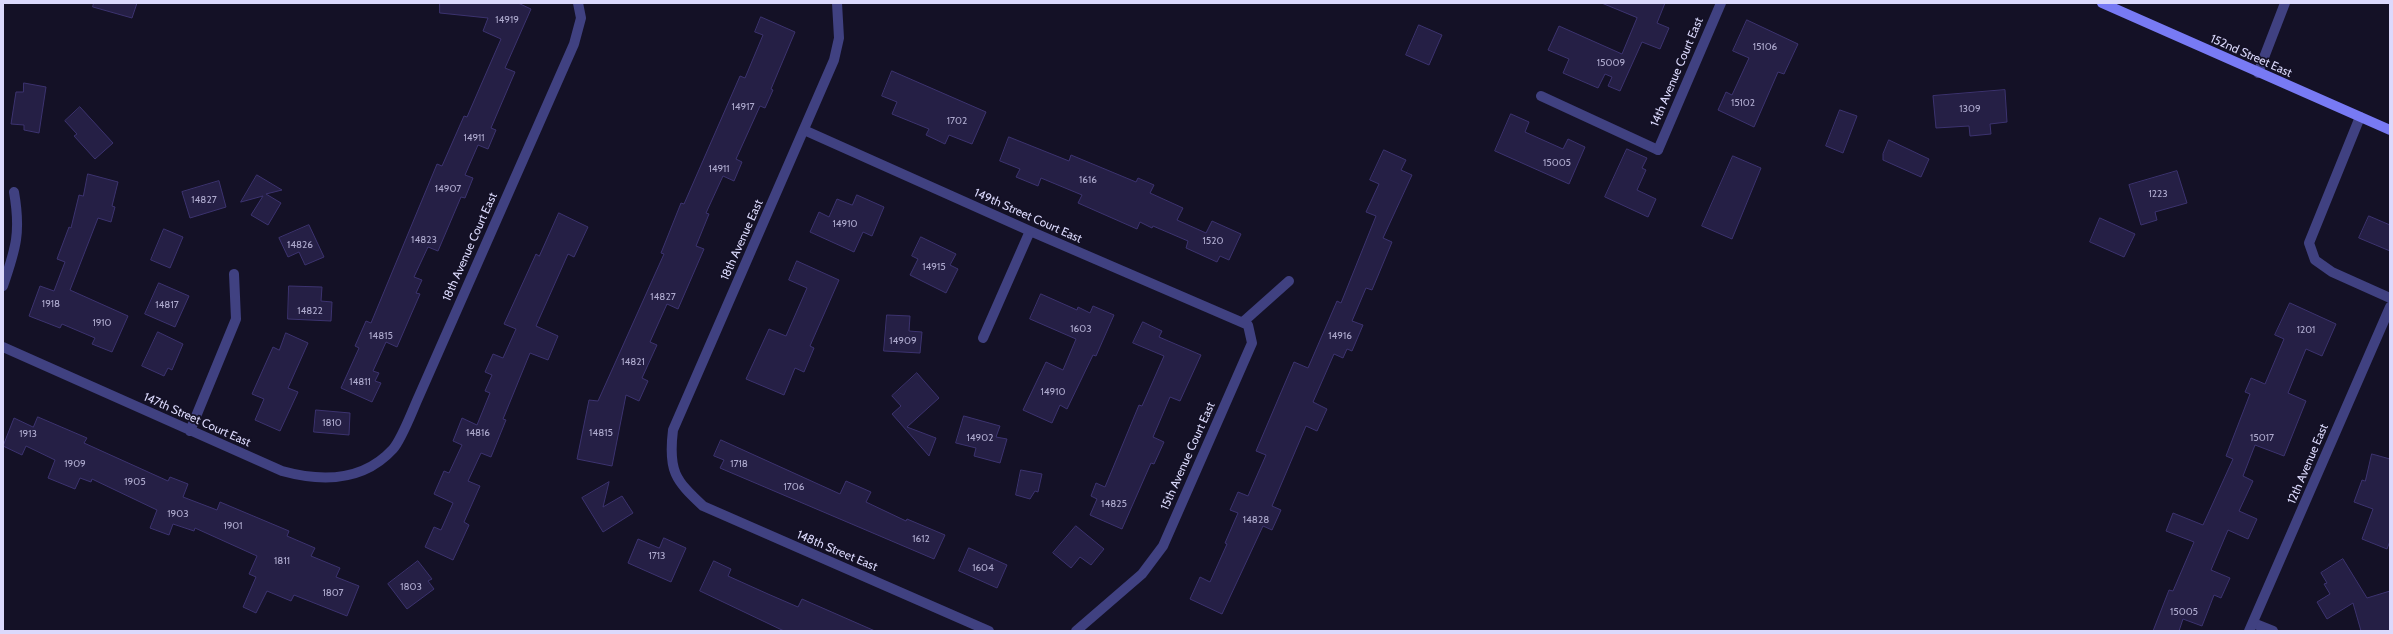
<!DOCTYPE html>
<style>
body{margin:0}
#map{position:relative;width:2393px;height:634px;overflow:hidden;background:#141126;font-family:Cabin,sans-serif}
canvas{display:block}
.frame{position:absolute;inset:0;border:4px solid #dbd9fc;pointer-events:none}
</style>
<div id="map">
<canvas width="2393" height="634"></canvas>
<div class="frame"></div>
</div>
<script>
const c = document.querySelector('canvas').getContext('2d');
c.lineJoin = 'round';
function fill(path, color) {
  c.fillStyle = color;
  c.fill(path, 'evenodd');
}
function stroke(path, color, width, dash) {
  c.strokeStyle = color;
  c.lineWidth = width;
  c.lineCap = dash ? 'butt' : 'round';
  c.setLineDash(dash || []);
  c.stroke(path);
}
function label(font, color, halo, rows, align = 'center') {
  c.font = font + ' Cabin,sans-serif';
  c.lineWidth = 3.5;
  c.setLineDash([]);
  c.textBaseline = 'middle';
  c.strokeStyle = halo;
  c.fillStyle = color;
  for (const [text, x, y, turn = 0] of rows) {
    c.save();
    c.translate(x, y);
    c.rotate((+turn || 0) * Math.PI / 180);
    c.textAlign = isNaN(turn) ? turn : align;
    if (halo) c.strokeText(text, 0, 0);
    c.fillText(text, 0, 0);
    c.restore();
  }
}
const building = new Path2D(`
 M94,3h43l-5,15 -39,-11z
 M440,3h78l13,6 -26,59 10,4 -24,56 5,2 -8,19 -10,-4 -13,30 8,3 -8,20 -4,-1 -23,54 -10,-4 -14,30 8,3 -6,13 4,1 -10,23 -13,30 -11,-5 -13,29 6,2 -4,8 6,2 -9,19 -31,-14 18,-40 -4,-2 11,-25 5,2 66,-159 5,2 22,-50 3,1 34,-78 -18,-8 5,-13 -48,-5z
 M1602,3h63l-8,20 12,5 -9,21 -18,-7 -22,49 -12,-5 4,-9 -7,-3 -7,14 -35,-15 6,-14 -21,-9 11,-24 63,28 15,-36z
 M761,17l34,15 -24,57 2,1 -8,18 -5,-2 -24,53 6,3 -8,19 -11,-5 -17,37 3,1 -13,32 8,3 -26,60 -11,-5 -17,38 7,3 -15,33 6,3 -9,20 -13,-6 -14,71 -35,-7 12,-59 9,1 66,-147 -3,-1 20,-50 3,1 56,-128 5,2 18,-43 -8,-3z
 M1747,20l51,24 -14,30 -6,-2 -24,55 -36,-17 8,-18 6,3 17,-37 -16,-7z
 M1419,25l23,10 -13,30 -23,-10z
 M892,71l94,41 -14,32 -23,-9 -4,9 -19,-9 3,-6 -37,-15 5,-12 -15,-6z
 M24,83l22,4 -7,46 -15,-3v-5l-13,-1 5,-32h7z
 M2005,90l2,32 -17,2 1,10 -21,2 -1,-10 -33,2 -3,-32z
 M80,107l33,36 -18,16 -21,-23 3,-2 -12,-13z
 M1840,110l17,6 -14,37 -17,-7z
 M1511,114l18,8 -4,10 38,17 5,-10 17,8 -16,37 -74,-33z
 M1009,137l60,24 2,-6 65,27 2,-4 16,7 -4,8 33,15 -6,12 29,13 6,-12 29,13 -12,26 -9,-4 -3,6 -31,-14 2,-7 -35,-15 -1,2 -12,-6 -3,7 -59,-26 4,-8 -41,-17 -3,8 -22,-9 4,-8 -20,-8z
 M1889,140l40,19 -8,18 -38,-17v-6z
 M1627,149l20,9 -5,10 4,2 -9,20 19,9 -8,18 -43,-20z
 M1384,150l22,10 -5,10 11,5 -29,63 9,4 -20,48 -6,-2 -14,33 11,4 -11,26 -5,-2 -4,9 -9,-4 -21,48 14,7 -10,22 -11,-5 -34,80 9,4 -9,20 -9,-4 -41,88 -32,-15 10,-22 10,5 17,-38 -2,-1 13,-30 -8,-3 8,-18 10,4 18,-41 -10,-4 38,-89 14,6 29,-67 4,2 35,-87 -10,-4 13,-28 -9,-4z
 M1733,156l28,12 -29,71 -30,-13z
 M2177,171l10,32 -32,9 2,8 -16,5 -12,-40z
 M88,174l30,8 -6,24 3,1 -4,15 -13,-4 -28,72 58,26 -16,36 -20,-8 3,-6 -33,-14 -2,4 -31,-12 11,-30 14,5 11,-29 -8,-3 12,-32 2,1 8,-33 4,1z
 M257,175l25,15 -16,4 15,9 -13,22 -17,-10 12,-19 -22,6z
 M219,181l7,26 -36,11 -8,-26z
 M857,195l27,12 -12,29 -9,-4 -9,20 -44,-20 9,-20 10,5 8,-18 15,6z
 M559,213l29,14 -14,30 -6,-3 -32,72 22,10 -10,24 -18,-7 -27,66 3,1 -15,37 -10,-4 -13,28 12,5 -16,36 5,3 -16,35 -28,-13 9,-20 7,3 12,-27 -19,-9 10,-23 5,2 13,-28 -9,-4 9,-23 15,7 13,-32 -5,-2 7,-16 -7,-3 8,-18 10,4 13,-29 -12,-5 32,-70 3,2z
 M2369,216l21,9v26l-31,-13z
 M2100,218l35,16 -11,23 -34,-15z
 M309,225l15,32 -19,8 -6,-13 -11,5 -9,-19z
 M164,229l19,8 -13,31 -19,-8z
 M921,237l35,17 -6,11 8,4 -12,24 -36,-18 8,-16 -6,-3z
 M797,261l42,19 -29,66 4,2 -10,24 -9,-4 -11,27 -38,-16 23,-50 17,7 21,-48 -18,-8z
 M159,283l30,13 -14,31 -30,-13z
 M289,286l33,1 -1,14 11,1 -1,19 -43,-2z
 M1041,294l36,16 1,-3 12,6 3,-7 21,9 -18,41 -3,-1 -26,54 -7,-4 -8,18 -29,-13 23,-48 17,8 13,-31 -46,-20z
 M2290,303l46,21 -14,32 -16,-7 -18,44 18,8 -22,55 -29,-11 -12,31 10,5 -14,30 18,8 -9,20 -20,-9 -17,40 19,8 -9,20 -7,-3 -12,31 -19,-7 -4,12h-26l16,-41 4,1 21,-49 -28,-11 7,-18 30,12 30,-66 -7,-3 24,-62 -5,-2 6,-14 14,6 19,-45 -9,-4z
 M887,315l23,1 -1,15 13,1 -2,21 -36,-2z
 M1143,322l19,9 -3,6 42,18 -21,46 -10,-4 -17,40 11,5 -10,22 -3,-1 -29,66 -32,-14 7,-16 -6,-3 5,-13 9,4 34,-82 3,1 22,-50 -31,-13z
 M158,332l25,12 -11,26 -4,-2 -4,8 -22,-10z
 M286,333l22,10 -20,45 10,4 -18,39 -25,-11 9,-21 -12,-5 21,-47 6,3z
 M917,373l22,25 -32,29 29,11 -7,18 -37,-42 9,-8 -9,-10z
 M316,410l34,3 -1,22 -35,-3z
 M964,416l36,10 -4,11 11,2 -7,24 -26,-7 2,-8 -20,-5z
 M38,417l49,21 -3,5 84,38 2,-4 18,7 -5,13 34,13 3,-8 69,29 -2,5 28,12 -4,8 29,12 -4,9 23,9 -12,30 -53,-21 -3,6 -24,-10 -11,22 -13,-6 13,-30 -7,-3 8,-18 -62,-28 -1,3 -21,-7 -4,11 -19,-7 7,-18 -65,-31 -1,3 -11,-4 -5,11 -27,-11 7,-18 -29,-14 -4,9 -19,-9 11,-28 19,9z
 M721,440l119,54 6,-13 25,11 -5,10 40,19 1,-2 38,16 -11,24 -214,-91 4,-8 -10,-4z
 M2372,454l18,5v82l-3,8 -25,-10 11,-30 -19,-7 8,-22 3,1z
 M1021,470l21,4 -4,18 -3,-1 -5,8 -14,-4z
 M609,482l-6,25 19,-11 11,17 -30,19 -21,-34z
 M1076,526l28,23 -13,16 -11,-8 -9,11 -18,-15z
 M664,538l22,10 -15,34 -43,-19 10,-24 21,9z
 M969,548l38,17 -10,23 -38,-17z
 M2343,559l24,39 23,-7v40h-29l-8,-28 -26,16 -10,-17 13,-8 -6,-10 3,-1 -6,-10z
 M418,561l14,18 -4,2 6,8 -27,20 -19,-25z
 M714,561l17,8 -3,7 40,18 30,13 4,-8 73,32h-91l-84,-40z`);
const service = new Path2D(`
 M2258,73l27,-70
 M1541,96l117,54
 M2253,623l20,8`);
const minor = new Path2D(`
 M837,3l2,35 -5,22 -161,370c-5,41 2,50 30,76l286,125
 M2360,117l-51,126 6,17 17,12 58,26
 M804,130l226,101 218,94 4,18 -89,203 -21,28 -66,57
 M1658,150l63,-147
 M3,286c13,-38 18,-54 11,-94
 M1243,322l46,-41
 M983,338l47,-107
 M3,347l279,124c40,11 81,11 111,-22 9,-10 20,-40 26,-53l155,-352 7,-26 -3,-15
 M190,431l46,-112 -2,-45
 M2249,631l141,-324`);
const secondary = new Path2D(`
 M2102,3l288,127`);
const numberNames = [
 ["14919",507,20],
 ["15106",1765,47],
 ["15009",1611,63],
 ["15102",1743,103],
 ["14917",743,107],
 ["1309",1970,109],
 ["1702",957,121],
 ["14911",474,138],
 ["15005",1557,163],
 ["14911",719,169],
 ["1616",1088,180],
 ["14907",448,189],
 ["1223",2158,194],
 ["14827",204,200],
 ["14910",845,224],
 ["14823",424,240],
 ["1520",1213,241],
 ["14826",300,245],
 ["14915",934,267],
 ["14827",663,297],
 ["1918",51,304],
 ["14817",167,305],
 ["14822",310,311],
 ["1910",102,323],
 ["1603",1081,329],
 ["1201",2306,330],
 ["14815",381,336],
 ["14916",1340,336],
 ["14909",903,341],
 ["14821",633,362],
 ["14811",360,382],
 ["14910",1053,392],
 ["1810",332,423],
 ["14816",478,433],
 ["14815",601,433],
 ["1913",28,434],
 ["14902",980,438],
 ["15017",2262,438],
 ["1909",75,464],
 ["1718",739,464],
 ["1905",135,482],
 ["1706",794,487],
 ["14825",1114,504],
 ["1903",178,514],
 ["14828",1256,520],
 ["1901",233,526],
 ["1612",921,539],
 ["1713",657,556],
 ["1811",282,561],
 ["1604",983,568],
 ["1803",411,587],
 ["1807",333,593],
 ["15005",2184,612]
];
const streetNames = [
 ["152nd Street East",2251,56,24],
 ["14th Avenue Court East",1677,72,-67],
 ["149th Street Court East",1028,216,24],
 ["18th Avenue East",742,240,-66],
 ["18th Avenue Court East",470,247,-66],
 ["147th Street Court East",197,420,24],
 ["15th Avenue Court East",1188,456,-66],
 ["12th Avenue East",2308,464,-67],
 ["148th Street East",837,551,23]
];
fill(building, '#251f45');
stroke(building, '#3c336f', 1);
stroke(service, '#404181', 10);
stroke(minor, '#404181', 10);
stroke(secondary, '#787af4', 10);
label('10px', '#aeaace', null, numberNames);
label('12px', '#dbd9fc', '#141126', streetNames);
</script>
